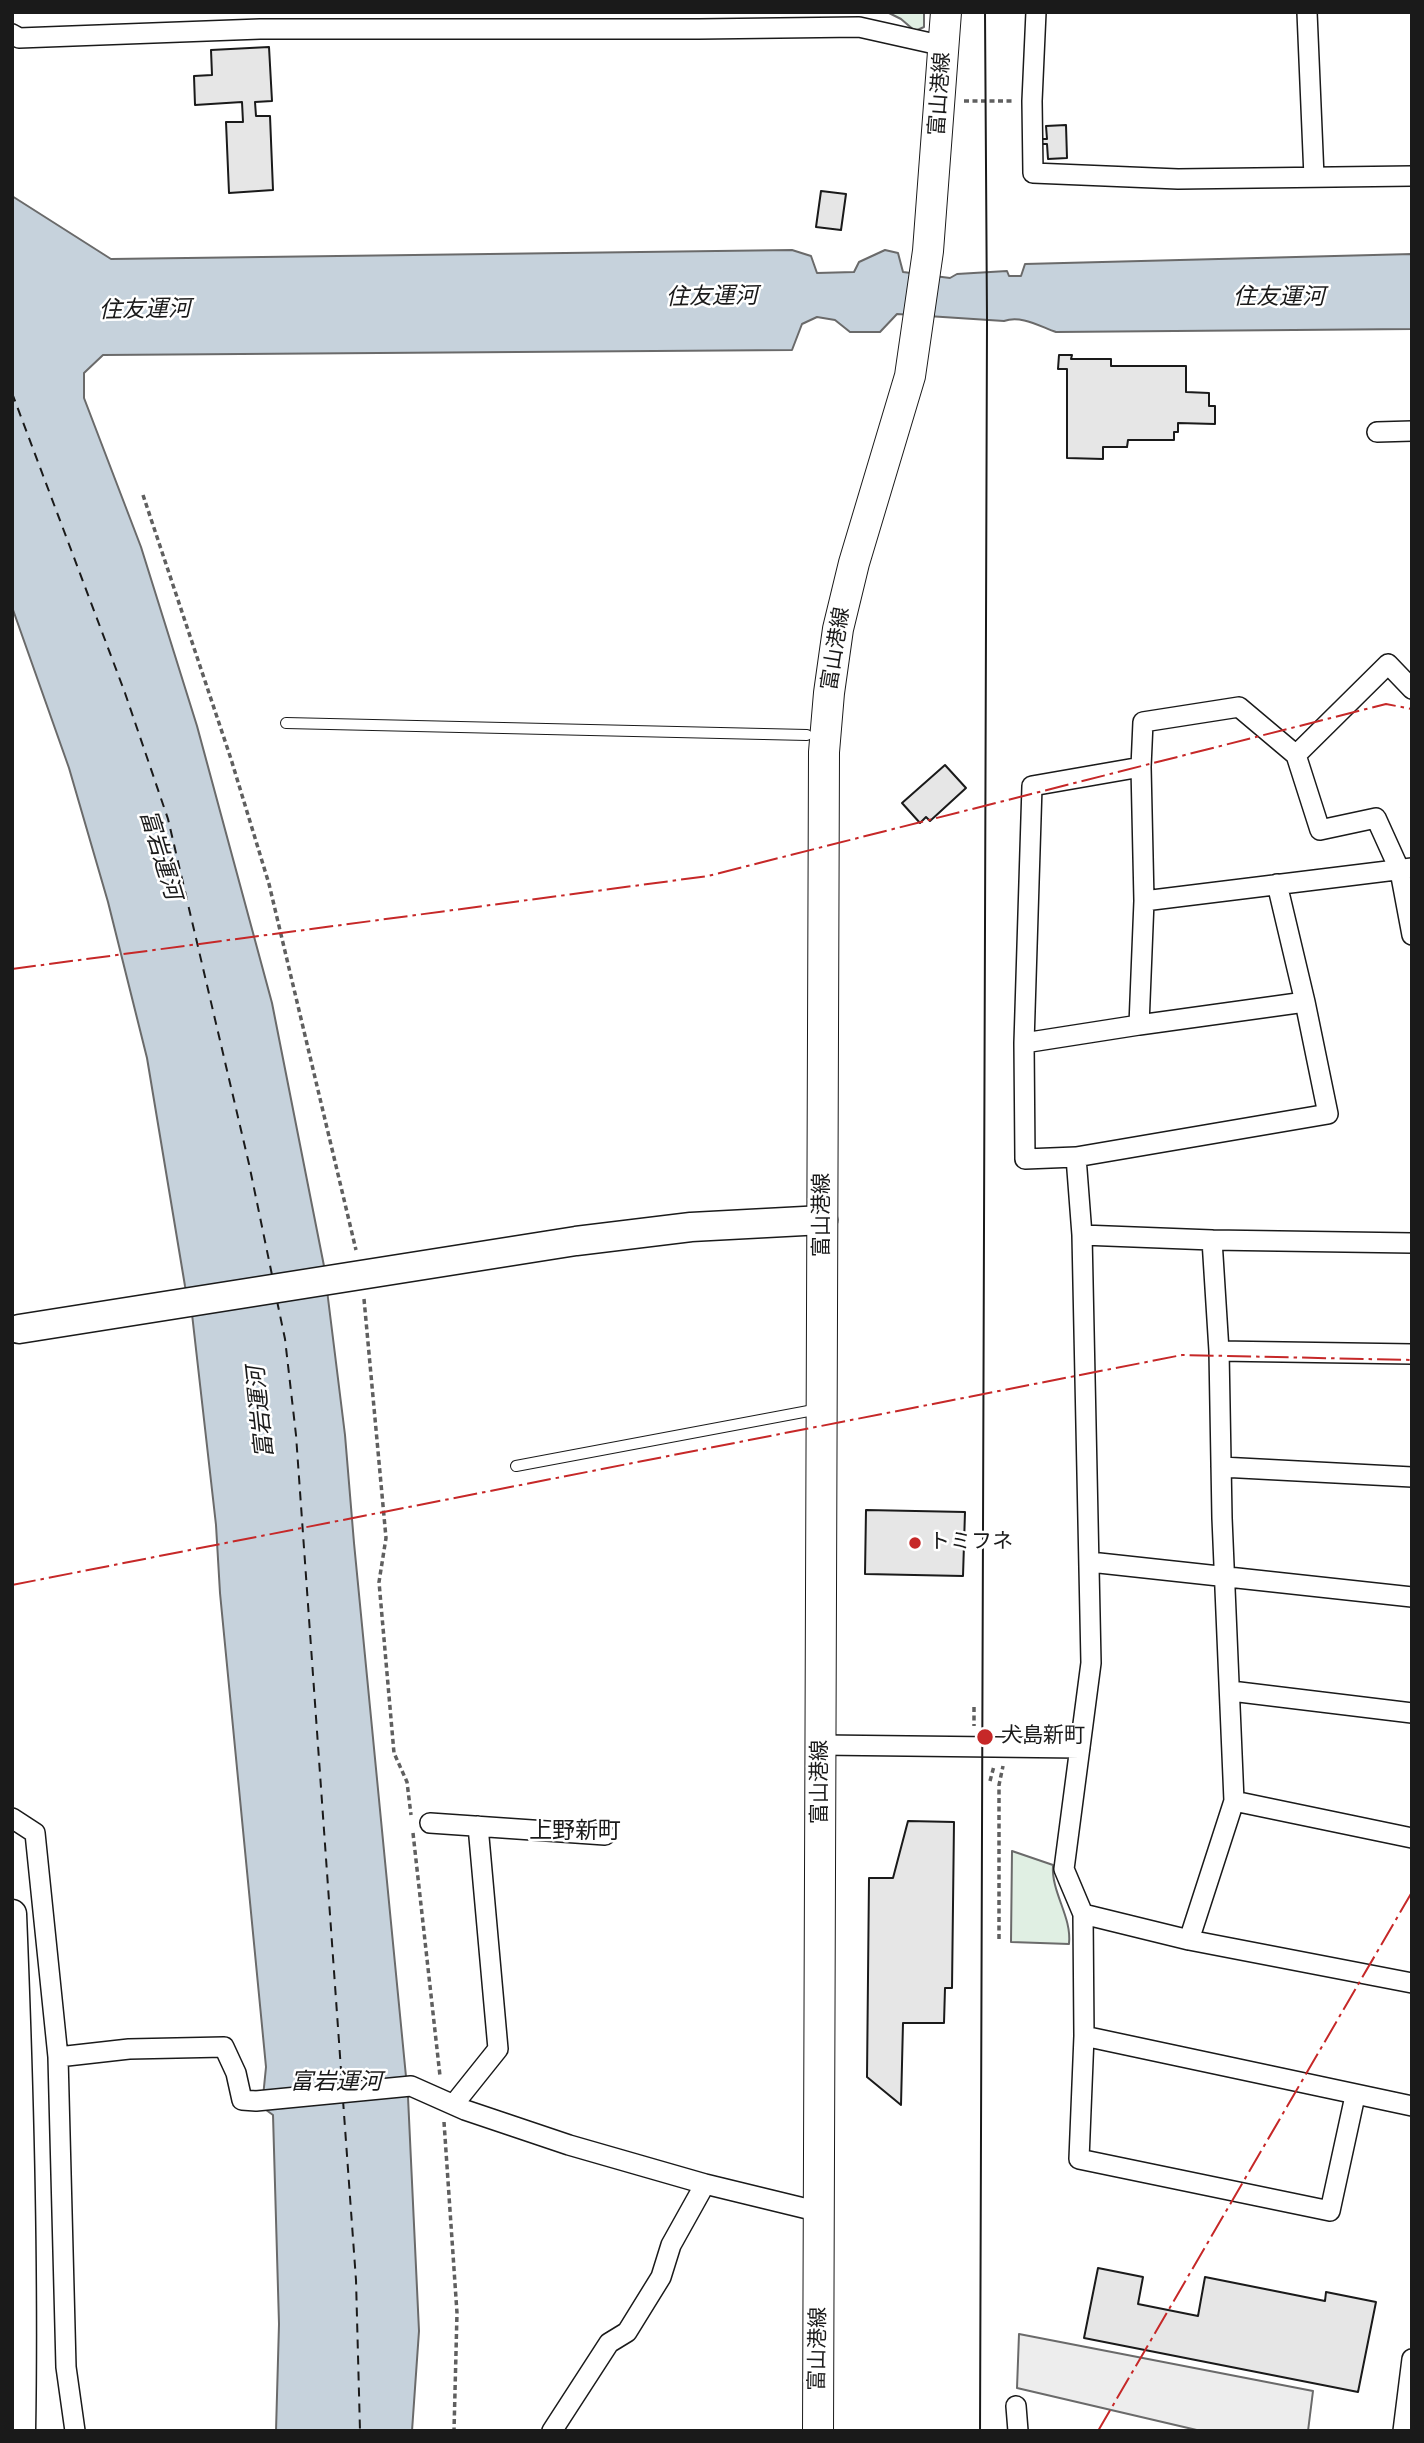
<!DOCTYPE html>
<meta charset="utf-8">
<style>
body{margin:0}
#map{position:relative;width:1424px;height:2443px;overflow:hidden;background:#fff;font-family:"Titillium Web",sans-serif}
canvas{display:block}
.frame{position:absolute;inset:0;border:14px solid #1a1a1a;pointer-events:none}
</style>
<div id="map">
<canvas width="1424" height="2443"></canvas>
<div class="frame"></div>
</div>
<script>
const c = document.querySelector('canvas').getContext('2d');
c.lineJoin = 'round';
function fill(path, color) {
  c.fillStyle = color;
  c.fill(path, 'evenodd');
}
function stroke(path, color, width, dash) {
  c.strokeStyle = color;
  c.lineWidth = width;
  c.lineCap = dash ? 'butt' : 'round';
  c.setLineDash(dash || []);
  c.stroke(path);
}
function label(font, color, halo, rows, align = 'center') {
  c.font = font + ' "Titillium Web","Noto Sans JP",sans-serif';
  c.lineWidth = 5;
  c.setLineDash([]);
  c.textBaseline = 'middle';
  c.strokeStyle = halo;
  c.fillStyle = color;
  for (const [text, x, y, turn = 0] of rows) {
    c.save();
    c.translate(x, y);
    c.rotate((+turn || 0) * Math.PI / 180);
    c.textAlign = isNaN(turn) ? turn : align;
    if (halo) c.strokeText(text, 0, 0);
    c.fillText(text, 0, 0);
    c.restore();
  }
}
const green = new Path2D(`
 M887,12h37v15l-9,4 -14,-12z
 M1012,1851l41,14c-2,28 19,51 16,79l-58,-2z`);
const parking = new Path2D(`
 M1019,2334l294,57 -5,40h-107l-184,-43z`);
const water = new Path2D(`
 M12,196l99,63 681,-9 19,6 6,17 37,-1 5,-10 26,-12 13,3 5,19 47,6 7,-4 50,-3 2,5h12l4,-12 387,-10v75l-356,3c-17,-6 -35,-17 -52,-11l-107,-7 -17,18h-30l-15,-12 -18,-3 -15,7 -10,26 -689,5 -19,18v25l57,149 56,179 75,277 52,263 21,169 9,108 54,554 11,234 -7,100h-136l3,-107 -6,-209 -11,-8 4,-40 -46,-474 -4,-68 -24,-211 -7,-28 -38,-228 -39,-156 -39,-134 -57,-161z`);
const ferry = new Path2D(`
 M12,393l113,300 43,126 81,345 23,111
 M277,1301l8,38 11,96 46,649
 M343,2100l13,180 4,151`);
const building = new Path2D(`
 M269,47l3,54 -17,1 1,14h14l3,74 -44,3 -3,-71h17l-1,-20 -47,3 -1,-29 18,-1 -1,-25z
 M1066,125l1,33 -19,1 -1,-15h-5v-5h5l-1,-13z
 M821,191l25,3 -5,36 -25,-3z
 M1059,355h13l-1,4h40v7h75v26l23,1v13h6v18l-37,-1v9h-4v8h-46l-1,7h-24v12l-36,-1v-89h-9z
 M945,765l21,23 -36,33 -4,-4 -6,6 -18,-20z
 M866,1510l99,2 -2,64 -98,-2z
 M908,1821l46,1 -2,166h-7l-1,35h-41l-2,82 -34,-28 2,-199h24z
 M1098,2268l45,9 -5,27 60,12 7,-39 120,24 1,-9 50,10 -18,90 -274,-54z`);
const path = new Path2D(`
 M964,101h48
 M143,495l88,264 38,125 87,366
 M364,1299l22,239 -7,44 15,171 13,29 4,33
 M974,1707v19
 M990,1781l4,-15
 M413,1833l27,243
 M999,1939v-154l4,-19
 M444,2122l13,191 -3,118`);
const lane = new Path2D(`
 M286,723l521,12
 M516,1466l303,-57`);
const street = new Path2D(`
 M1036,12l-4,89 1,72 145,6 234,-3
 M1307,12l7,165
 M12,34l7,4 241,-9h439l160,-2 85,19
 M1377,432l35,-1
 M1412,689l-24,-25 -92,91 24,75 56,-12 24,53 12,64
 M1144,901l-3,-134 2,-45 96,-15 57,48
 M1139,1025l166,-23
 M1024,1043l8,-257 109,-19
 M1076,1157l252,-43 -23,-112 -28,-118
 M1082,1235l130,5
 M1219,1351l193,3
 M1221,1467l191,10
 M1090,1562l322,35
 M1231,1691l181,22
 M821,1745l259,3
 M1234,1801l178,37
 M12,1818l23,15 23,224 71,-8 95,-2 12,26 6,27 14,1 155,-15 54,24 104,35 136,39 115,28
 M430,1823l175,12
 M1083,1914l-19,-45 27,-206 -9,-428 -6,-78 -51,2 -1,-116 115,-18 5,-124 268,-33
 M1189,1940l45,-139 -12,-283 -3,-167 -7,-111 200,3
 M1084,2036l328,70
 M58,2057l8,310 9,64
 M1355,2096l-25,115 -251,-52 5,-123 -1,-122 106,26 223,43
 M454,2104l44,-55 -20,-223
 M1016,2406l2,25
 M552,2431l57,-88 18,-11 34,-55 10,-32 34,-61
 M1403,2431l9,-72`);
const secondary = new Path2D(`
 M19,1329l557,-88 115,-14 132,-7
 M12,1914c7,172 12,344 9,517`);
const primary = new Path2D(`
 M818,2431l6,-1679 5,-59 9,-64 16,-66 56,-187 18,-125 18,-239`);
const tram = new Path2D(`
 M980,2431l7,-2110 -2,-309`);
const power = new Path2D(`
 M12,969l696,-93 678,-172 26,5
 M12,1585l1170,-230 230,5
 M1098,2431l314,-539`);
const markers = [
 [915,1543,7,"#c62828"],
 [985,1737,9,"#c62828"]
];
const streetNames = [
 ["富山港線",941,94,-86],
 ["富山港線",837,649,-81],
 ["富山港線",823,1215,-90],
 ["富山港線",821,1782,-90],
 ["富山港線",819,2349,-89]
];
const poiNames = [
 ["トミフネ",929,1543],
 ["犬島新町",1001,1737]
];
const waterNames = [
 ["住友運河",712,298,-1],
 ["住友運河",1279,298],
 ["住友運河",145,311,-1],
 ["富岩運河",159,855,73],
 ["富岩運河",262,1412,-96],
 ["富岩運河",336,2083]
];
const neighbourhoodNames = [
 ["上野新町",575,1832]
];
fill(green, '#e0efe3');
stroke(green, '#6a6a6a', 2);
fill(parking, '#ededed');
stroke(parking, '#6a6a6a', 2);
fill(water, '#c6d2dc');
stroke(water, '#6a6a6a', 2);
stroke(ferry, '#1a1a1a', 2, [9, 7]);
fill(building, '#e6e6e6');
stroke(building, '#1a1a1a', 2);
stroke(lane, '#1a1a1a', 12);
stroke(street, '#1a1a1a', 22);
stroke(secondary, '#1a1a1a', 31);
stroke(primary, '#1a1a1a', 32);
stroke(path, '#5f5f5f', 3.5, [5, 3.5]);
stroke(lane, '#fff', 10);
stroke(street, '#fff', 19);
stroke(secondary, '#fff', 28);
stroke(primary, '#fff', 30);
stroke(tram, '#1a1a1a', 2);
stroke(power, '#c62828', 2, [24, 5, 3.5, 5]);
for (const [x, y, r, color] of markers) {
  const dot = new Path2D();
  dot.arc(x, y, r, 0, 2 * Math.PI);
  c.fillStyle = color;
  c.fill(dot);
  stroke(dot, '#fff', 2.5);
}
label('21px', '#1a1a1a', '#fff', streetNames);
label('21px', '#1a1a1a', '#fff', poiNames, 'left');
label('italic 23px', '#1a1a1a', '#fff', waterNames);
label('23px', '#1a1a1a', '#fff', neighbourhoodNames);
</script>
